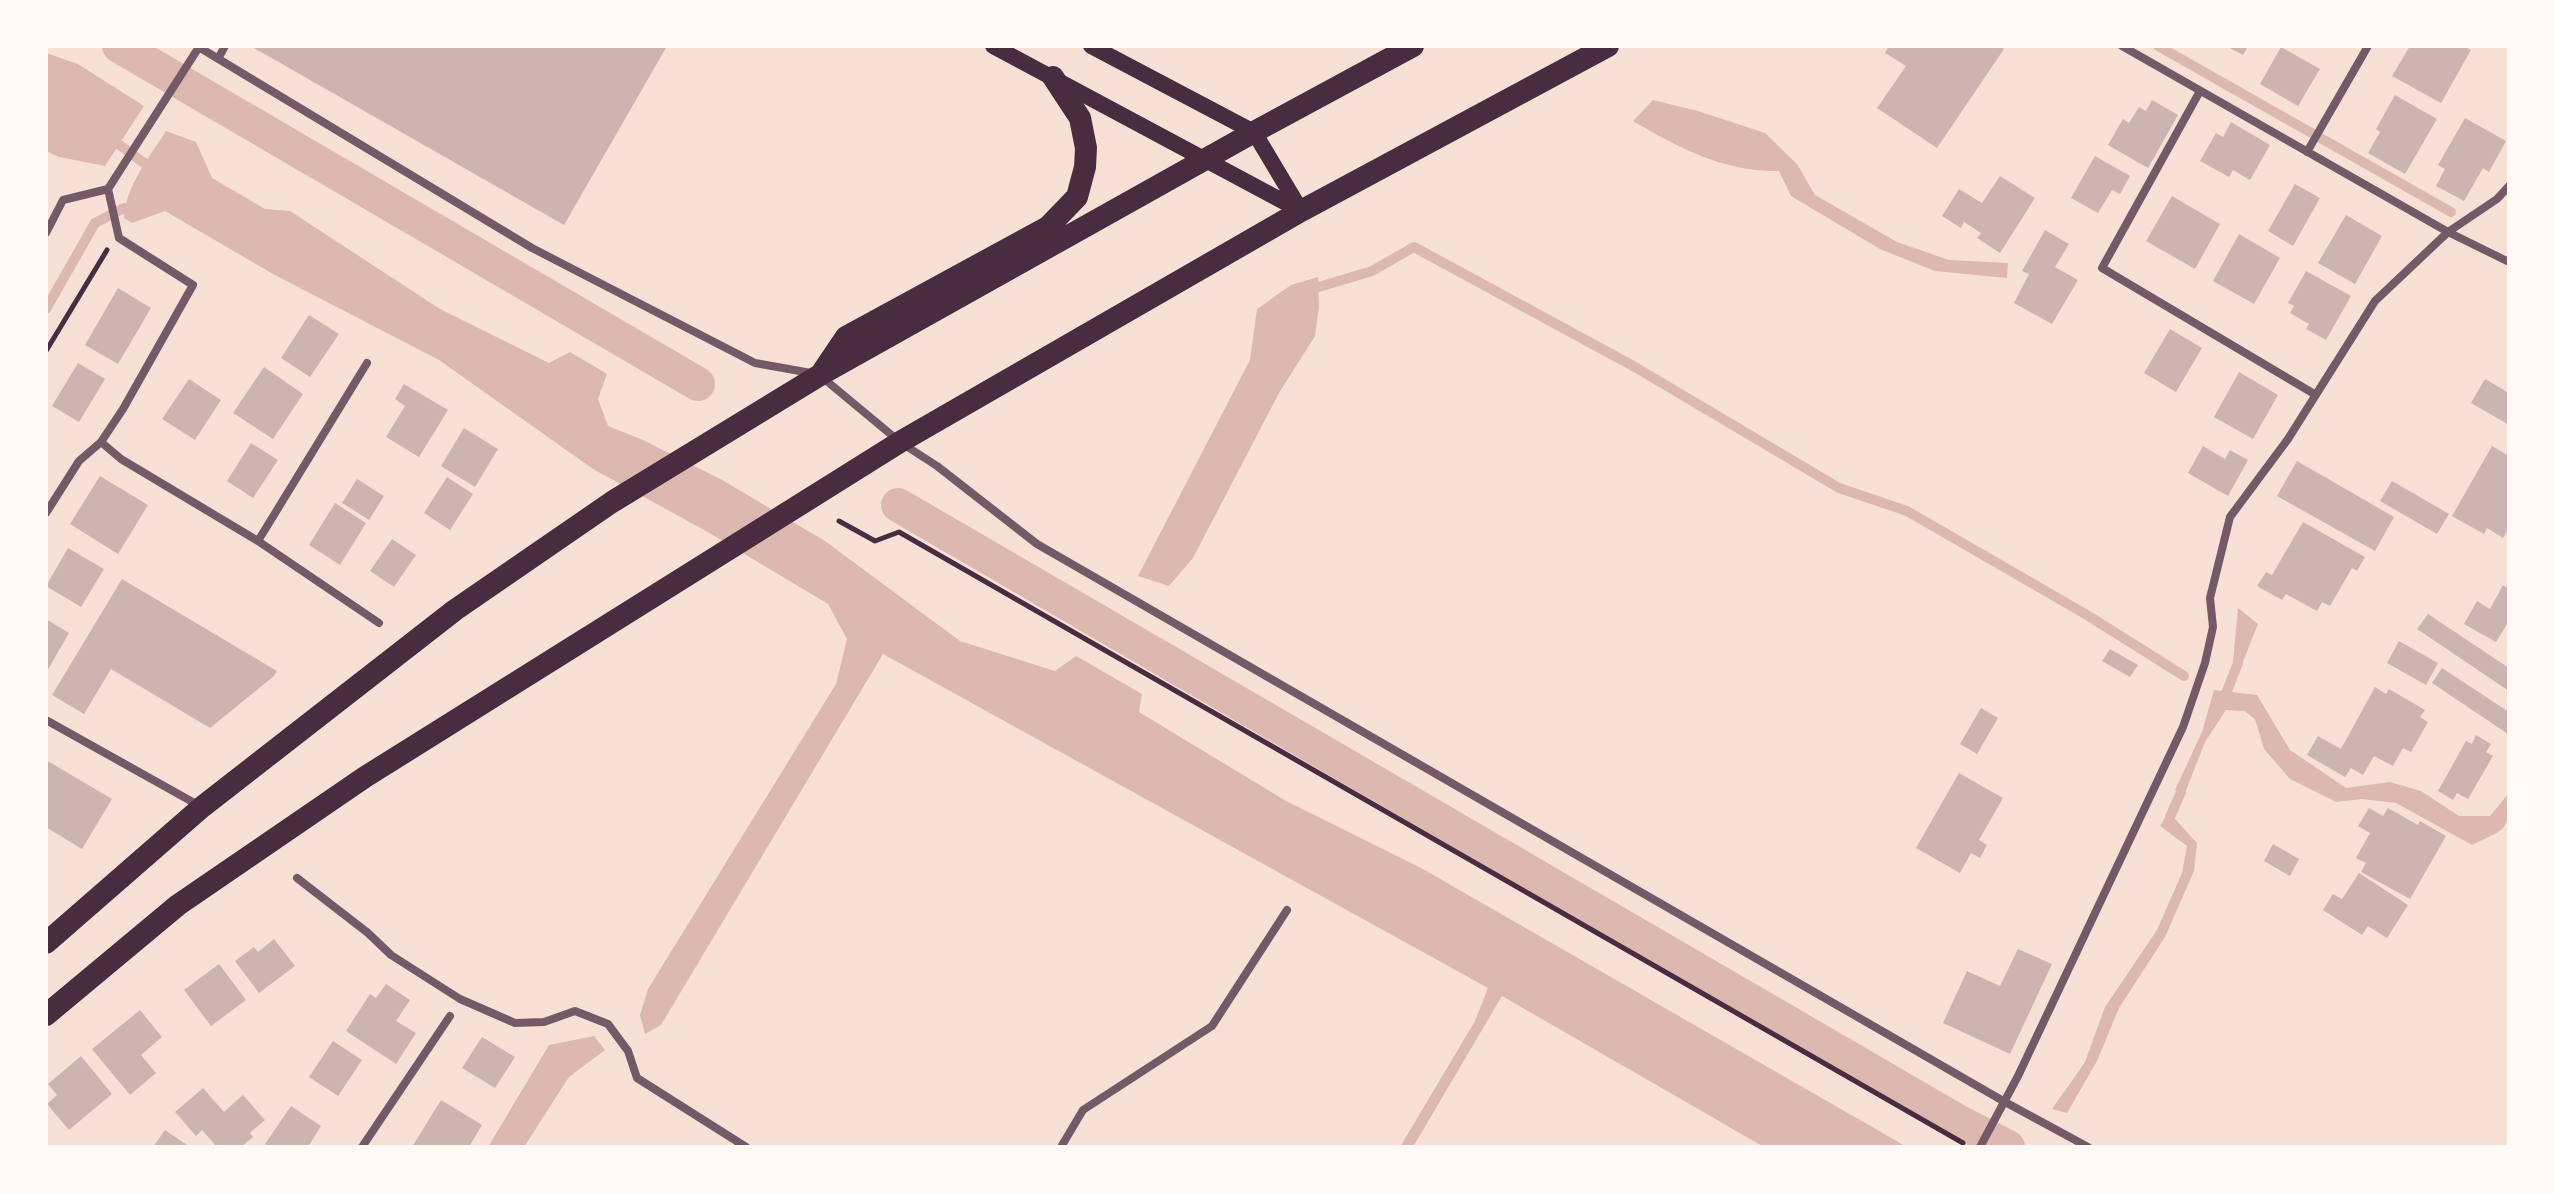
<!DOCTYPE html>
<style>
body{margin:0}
#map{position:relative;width:2555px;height:1193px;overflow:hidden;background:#f7e1d7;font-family:"Roboto Condensed",sans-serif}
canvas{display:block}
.frame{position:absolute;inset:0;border:48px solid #fffaf5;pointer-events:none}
</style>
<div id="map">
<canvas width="2555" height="1193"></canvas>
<div class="frame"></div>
</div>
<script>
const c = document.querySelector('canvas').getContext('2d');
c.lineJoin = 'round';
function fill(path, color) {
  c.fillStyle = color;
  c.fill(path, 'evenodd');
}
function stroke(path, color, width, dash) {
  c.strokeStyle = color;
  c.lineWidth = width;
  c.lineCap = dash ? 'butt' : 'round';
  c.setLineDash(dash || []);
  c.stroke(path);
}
const water = new Path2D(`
 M46,53l32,11 66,42 -39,60 -46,-9 -13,-6z
 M1653,100l45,11 67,22 32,31 18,31 82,47 52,18 59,3 -1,15 -72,-7 -55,-22 -89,-53 -12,-25c-55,1 -100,-23 -146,-50z
 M166,131l30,11 16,36 53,31 25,2 150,98 109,54 21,-11 37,22 -9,25 10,27 35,14 81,41 101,60 135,100 95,30 21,-15 66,38 -3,18 147,89 135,67 486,279h-143l-262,-151 -89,151h-13l75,-126 13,-33 -605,-334 -222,371 -16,9 -5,-19 8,-26 188,-305 11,-45 -19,-35 -122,-73 -113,-62 -154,-109 -166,-86 -108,-63 -33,12 -8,-5c2,-33 25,-60 42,-87z
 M1318,277l1,30 -4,29 -36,57 -86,165 -24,28 -31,-10 112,-216 7,-51 34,-24z
 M2238,608l20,16 -16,40 -9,-2z
 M2214,690l43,5 33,55 56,38 44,-6 31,9 38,25h31l19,-23c0,40 -3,35 -37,52l-76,-42 -34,-4 -26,3 -46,-23 -26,-30 -9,-30 -11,-8 -18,-1 -21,32 -20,51 -10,-3 27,-58z
 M2166,816l9,3 22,24 -3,28 -29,66 -46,71 -22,53 -30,52 -15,-4 33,-47 20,-55 52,-77 25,-57 5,-27 -27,-20z
 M594,1036l11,14 -36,27 -45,70h-36l61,-102z`);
const stream = new Path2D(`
 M2158,46l293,166
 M110,138l45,33
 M1319,287l53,-16 42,-24 221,120 204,121 68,23 180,104 97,61
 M46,309l49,-86 29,-15
 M2227,691l11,-28
 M2170,817l11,-25`);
const canal = new Path2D(`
 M119,46l579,338
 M898,505l1056,614 54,28`);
const building = new Path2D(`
 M256,46h411l-103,179 -310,-177z
 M1889,46h111l4,3 -67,99 -60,-40 29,-42 -21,-13z
 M2226,46h22l-5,9z
 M2410,46h53l8,4 -30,53 -49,-27z
 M2281,47l39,22 -22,37 -38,-22z
 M2395,95l42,24 -32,55 -37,-21 12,-21 -4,-3z
 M2152,100l26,15 -30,53 -40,-23 15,-26 6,4 10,-16 7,4z
 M2465,118l41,23 -17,31 -6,-4 -19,33 -28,-15 9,-17 -7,-4z
 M2231,122l39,23 -20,35 -17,-10 -4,7 -29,-16 16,-28 7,4z
 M2095,156l35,20 -10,18 -8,-4 -14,23 -27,-15z
 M2000,176l35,22 -35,55 -23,-15 4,-5 -17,-11 -3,6 -19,-12 17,-27 23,14z
 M2295,184l25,14 -27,48 -25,-15z
 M2172,196l48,28 -25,45 -49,-28z
 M2346,215l36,21 -27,48 -37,-21z
 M2045,230l24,14 -14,23 23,13 -26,44 -38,-21 15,-29 -7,-3z
 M2239,234l41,24 -26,46 -41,-23z
 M2306,271l45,25 -25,44 -20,-11 3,-5 -19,-11 4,-7 -6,-3z
 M118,288l33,20 -33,56 -33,-19z
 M309,315l30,19 -29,43 -29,-19z
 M2170,329l32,19 -26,44 -32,-19z
 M78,363l27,16 -26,43 -27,-16z
 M264,367l39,27 -30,45 -40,-26z
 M2239,372l39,23 -25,44 -39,-22z
 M189,379l32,21 -26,40 -33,-21z
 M2485,379l24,14v32l-38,-22z
 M404,384l44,26 -29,47 -33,-20 19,-31 -10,-7z
 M464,428l34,21 -23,38 -34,-21z
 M251,443l27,17 -25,38 -26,-17z
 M2203,446l22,13 5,-9 18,10 -20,36 -40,-23z
 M2492,446l17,10v72l-6,10 -16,-10 -3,6 -32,-18z
 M2297,461l97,56 -19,34 -98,-55z
 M100,476l48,29 -30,49 -48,-30z
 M447,477l26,17 -23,36 -26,-17z
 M357,479l27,17 -15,24 -27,-17z
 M2392,481l57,33 -12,20 -57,-33z
 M335,503l31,20 -26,42 -31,-20z
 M2303,522l62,35 -8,14 -5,-3 -22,38 -8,-4 -5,9 -31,-17 -4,6 -25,-14 9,-14 6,3z
 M392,539l24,16 -22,32 -24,-16z
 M68,548l36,21 -23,38 -35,-21z
 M122,579l155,92 -3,5 -64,52 -99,-59 -27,45 -32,-19z
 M2503,585l6,4v32l-13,21 -32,-18 13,-23 13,8z
 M2428,614l81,54v23l-92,-62z
 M46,619l23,14 -23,40z
 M2399,641l39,22 -12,22 -39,-22z
 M2110,649l28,16 -8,12 -28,-16z
 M2442,668l67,44 -1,22 -76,-51z
 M2375,687l11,7 3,-5 36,21 -5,7 8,5 -17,30 -8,-4 -10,18 -19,-10 -11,19 -12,-7 -6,9 -38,-22 11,-19 23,13z
 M1981,708l17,10 -21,36 -17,-10z
 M2476,735l15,9 -5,8 7,4 -25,43 -11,-6 -4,7 -15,-9 28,-50 6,3z
 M46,760l66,39 -30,50 -36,-22z
 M1959,773l44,25 -24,42 8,5 -7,13 -9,-5 -11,20 -44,-25z
 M2369,808l14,8 5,-8 30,17 2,-4 26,15 -36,63 -49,-27 5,-9 -10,-5 14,-25 -12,-7z
 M2273,844l26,15 -9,17 -26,-15z
 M2359,873l49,32 -21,33 -19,-12 -6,9 -39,-25 10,-16 9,5z
 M274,939l21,27 -36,27 -24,-32 19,-14 4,5z
 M2018,949l34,15 -42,90 -67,-31 24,-52 33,15z
 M219,964l27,36 -35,26 -27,-36z
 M386,984l24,16 -14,21 20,12 -20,31 -50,-33 24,-37 6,4z
 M140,1010l22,27 -21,18 15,18 -26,22 -38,-46z
 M482,1037l33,20 -20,31 -33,-20z
 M333,1041l29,19 -24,36 -29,-19z
 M81,1056l31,38 -43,36 -22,-26 10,-9 -9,-11z
 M203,1088l21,24 19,-17 22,25 -15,13 3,4 -12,10h-24l-15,-17 -6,6 -21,-24z
 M441,1100l41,25 -13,22h-57z
 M291,1106l30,20 -13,21h-38l-5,-3z
 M165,1130l25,17h-37z`);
const path = new Path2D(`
 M46,351l61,-101
 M839,521l36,20 24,-9 1064,611`);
const minor = new Path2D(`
 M197,46l335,202 223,115 56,10
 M2122,46l326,186 61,30
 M219,57l6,-11
 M2200,91l-98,177 214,127
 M2307,152l61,-106
 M46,233l17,-33 45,-11 91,-142
 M823,378l77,64 37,24 100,78 968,558 83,45
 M101,442l20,17 137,82 121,82
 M46,513l33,-52 22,-19 22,-33 70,-124 -74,-47 -11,-49
 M258,541l109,-178
 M46,720l152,85
 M297,878l71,55 23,22 69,44 55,24 29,-1 31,-11 33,13 20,27 9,27 109,69
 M362,1147l88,-131
 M1061,1147l22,-37 129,-84 75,-116
 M1980,1147l38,-71 165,-349 22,-64 8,-36 -3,-29 20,-81 58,-78 87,-138 73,-69 49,-33 12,-13`);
const secondary = new Path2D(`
 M993,46l308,165
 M1091,46l163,86 46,77`);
const trunk = new Path2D(`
 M823,371l23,-34 202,-110 29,-30 8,-30 1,-19 -6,-30 -27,-41
 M46,943l156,-136 253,-197 157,-108 208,-127 434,-243 159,-86
 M46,1015l132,-110 187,-128 535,-335 401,-231 307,-165`);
fill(water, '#dcb8b0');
stroke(stream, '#dcb8b0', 10);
stroke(canal, '#dcb8b0', 34);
fill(building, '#ccb4b1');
stroke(path, '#4a2c40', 5);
stroke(minor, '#755966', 8);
stroke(secondary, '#4a2c40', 16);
stroke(trunk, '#4a2c40', 22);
</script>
